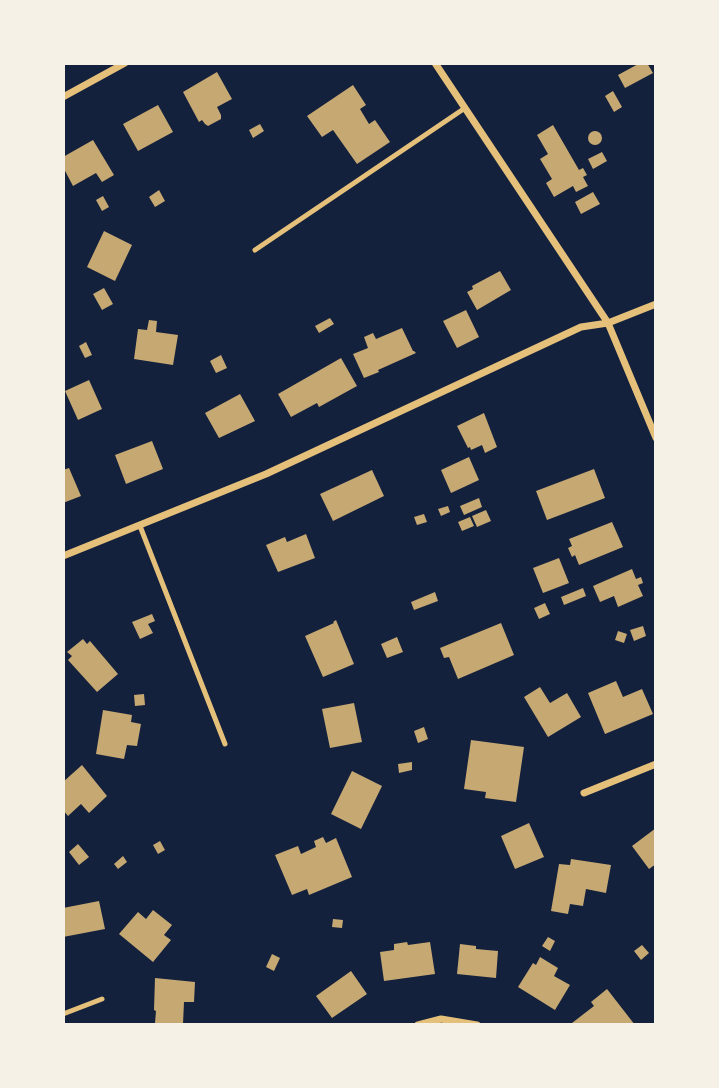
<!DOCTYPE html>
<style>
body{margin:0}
#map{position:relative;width:719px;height:1088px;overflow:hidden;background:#14213d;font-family:"Libre Baskerville",serif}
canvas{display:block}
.frame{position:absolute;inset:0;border:65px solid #f6f1e7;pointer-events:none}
</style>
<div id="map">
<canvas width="719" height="1088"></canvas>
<div class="frame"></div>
</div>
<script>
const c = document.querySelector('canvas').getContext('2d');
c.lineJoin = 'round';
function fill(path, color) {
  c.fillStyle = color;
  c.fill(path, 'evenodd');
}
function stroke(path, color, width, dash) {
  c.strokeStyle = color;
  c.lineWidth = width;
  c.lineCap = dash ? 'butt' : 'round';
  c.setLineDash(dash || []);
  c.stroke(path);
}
const building = new Path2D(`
 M640,63h7l6,10 -28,15 -7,-13z
 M217,72l15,27 -15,8 4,8v4l-13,7 -3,-2 -3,-4 -3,2 -16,-30z
 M353,85l13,20 -6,4 9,15 6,-4 15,22 -33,22 -24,-34 -11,7 -15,-21z
 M613,91l9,16 -8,5 -9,-16z
 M158,105l15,27 -35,19 -15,-27z
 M260,124l4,7 -11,7 -4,-8z
 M553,125l26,45 4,-2 4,7 -4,2 5,9 -12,6 -3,-6 -19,11 -8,-14 6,-4 -12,-20 8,-5 -11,-19z
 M588 138a7 7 0 1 1 14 0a7 7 0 1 1-14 0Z
 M93,140l21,35 -12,7 -6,-9 -23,13 -10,-19v-10z
 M602,152l5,9 -14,8 -5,-10z
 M159,190l6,11 -10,6 -6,-10z
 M593,192l7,12 -19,10 -6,-12z
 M103,196l6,11 -7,4 -6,-11z
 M104,231l28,14 -17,36 -28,-14z
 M500,271l11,19 -34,20 -10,-18 6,-3 -1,-3z
 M104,288l9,16 -11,6 -9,-16z
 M466,310l13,27 -22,11 -14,-27z
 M330,318l4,6 -15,9 -4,-7z
 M149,320l8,1 -1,11 22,3 -5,30 -39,-6 4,-30 9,1z
 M402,328l11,23h1l2,2 -38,17 1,2 -15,6 -11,-24 15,-6 -4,-11 9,-4 3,6z
 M86,342l6,13 -7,3 -6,-12z
 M221,355l6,13 -11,5 -6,-12z
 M341,358l16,28 -38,21 -2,-4 -26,14 -13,-23z
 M89,380l13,29 -24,11 -13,-29z
 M240,394l15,27 -36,17 -14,-25z
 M484,413l13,34 -12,6 -3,-8 -11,5 -1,-3 -2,1 -11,-22z
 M152,441l11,28 -37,15 -11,-29z
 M469,457l10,23 -28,13 -10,-23z
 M69,468l12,28 -18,7v-33z
 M594,469l11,29 -58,22 -11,-29z
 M372,470l12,26 -51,25 -13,-27z
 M479,498l3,9 -18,8 -4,-9z
 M448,506l2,6 -9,4 -3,-7z
 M486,510l5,11 -14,6 -5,-11z
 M424,514l3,8 -10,3 -3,-8z
 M470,517l4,9 -12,5 -4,-9z
 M612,522l11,25 -44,18 -4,-10 -3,2 -4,-9 4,-2 -3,-7z
 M306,534l9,24 -37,14 -12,-27 19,-8 2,5z
 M559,558l10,25 -26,10 -10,-25z
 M632,569l4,10 5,-2 2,6 -5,2 5,11 -25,11 -4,-11 -14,6 -7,-16z
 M583,588l3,8 -22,9 -3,-8z
 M435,592l3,9 -24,9 -3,-8z
 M545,603l5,11 -11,5 -5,-11z
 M152,614l3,7 -7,3 5,9 -13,6 -8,-17z
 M336,620l18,44 -31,13 -18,-41 29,-13 -1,-1z
 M501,623l13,32 -56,24 -9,-22 -5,1 -4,-10z
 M643,626l3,10 -12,5 -4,-11z
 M618,631l9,3 -3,9 -9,-3z
 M397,637l6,15 -16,6 -6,-14z
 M83,639l4,5 3,-3 28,33 -21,18 -29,-32 4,-4 -5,-4z
 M616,681l7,16 19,-8 11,25 -48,20 -17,-41z
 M540,687l10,16 17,-10 14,24 -33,20 -24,-40z
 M144,694l1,11 -10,1 -1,-11z
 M354,703l8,39 -32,6 -8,-39z
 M103,710l29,5 -1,7 10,2 -4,22 -10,-1 -3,14 -28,-5z
 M424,727l4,12 -10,4 -4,-12z
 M471,740l53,7 -8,55 -31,-4 1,-6 -22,-3z
 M412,762v8l-13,3 -1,-9z
 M82,765l25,31 -18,17 -8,-9 -13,12 -5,-6v-28z
 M352,771l30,15 -21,43 -30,-15z
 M529,823l15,34 -29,12 -14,-33z
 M656,828v36l-7,5 -17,-23z
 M323,837l3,6 10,-5 16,39 -43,18 -2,-6 -15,6 -17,-40 23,-9 3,8 15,-7 -2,-6z
 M160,841l5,9 -7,4 -5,-9z
 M78,844l11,13 -10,8 -10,-13z
 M123,856l4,6 -9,7 -4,-5z
 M571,859l40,6 -5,28 -20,-4 -3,17 -13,-2 -2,10 -17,-3 8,-47 11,1z
 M99,901l6,28 -42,8v-29z
 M153,910l19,15 -8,10 7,5 -18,22 -34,-28 19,-22 8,7z
 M333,919l10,1 -1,8 -10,-1z
 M548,937l7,4 -5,10 -8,-5z
 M407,942l1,3 22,-3 5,32 -51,7 -4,-29 14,-2v-6z
 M460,944l16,2v3l22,2 -2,27 -39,-4z
 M642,945l7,8 -8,7 -7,-9z
 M272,954l8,4 -6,13 -8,-4z
 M540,957l18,11 -4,8 16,9 -15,25 -37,-23 15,-24 3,2z
 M351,971l16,23 -35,24 -16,-22z
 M155,978l40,4 -1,20h-10l-1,22 -28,-1 1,-12 -2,-1z
 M607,989l28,36h-62l-1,-2 22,-17 -3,-4z`);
const service = new Path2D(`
 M255,250l210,-142
 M140,526l85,218
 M63,1014l39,-15`);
const minor = new Path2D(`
 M435,63l173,260 48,115
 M63,97l62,-34
 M63,556l203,-82 315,-147 27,-4 48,-19
 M584,793l72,-29
 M418,1025l23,-6 36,6`);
fill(building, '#c6a872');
stroke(service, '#e5c07b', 5);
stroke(minor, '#e5c07b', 7);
</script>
